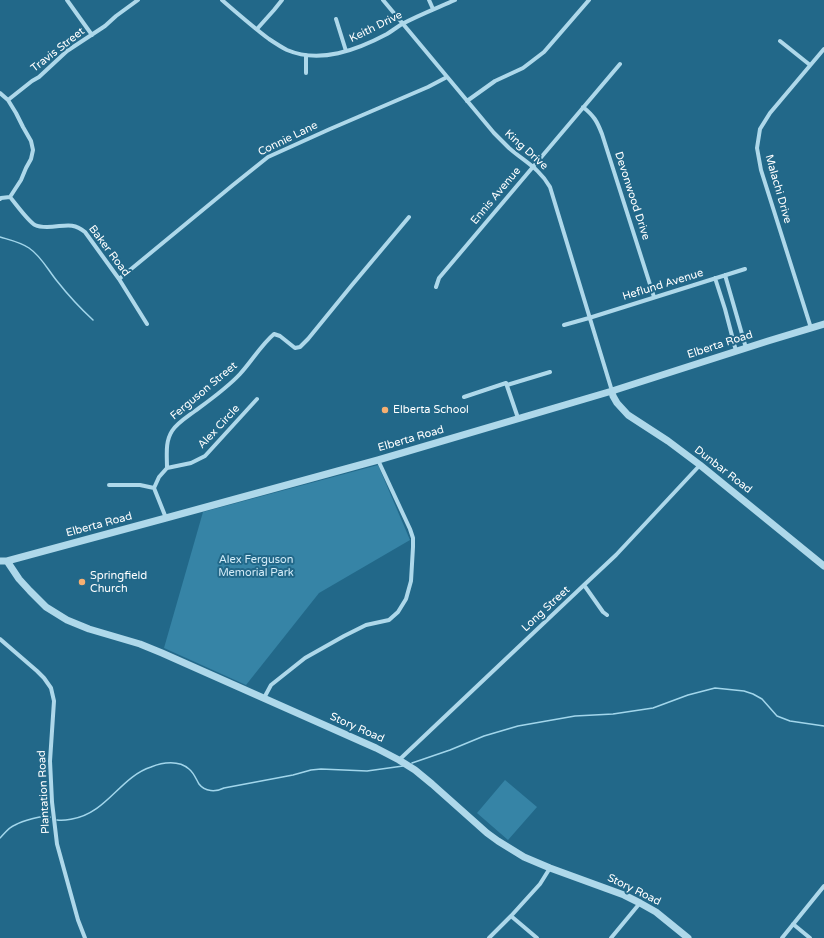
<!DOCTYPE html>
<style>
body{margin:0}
canvas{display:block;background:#226889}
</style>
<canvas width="824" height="938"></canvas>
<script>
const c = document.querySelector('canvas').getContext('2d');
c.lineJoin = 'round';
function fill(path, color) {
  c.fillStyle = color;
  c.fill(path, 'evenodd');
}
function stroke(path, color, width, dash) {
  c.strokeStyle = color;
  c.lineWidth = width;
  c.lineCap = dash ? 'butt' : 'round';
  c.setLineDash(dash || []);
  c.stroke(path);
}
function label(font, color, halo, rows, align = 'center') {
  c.font = font + ' "Varela Round",sans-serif';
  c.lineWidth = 4;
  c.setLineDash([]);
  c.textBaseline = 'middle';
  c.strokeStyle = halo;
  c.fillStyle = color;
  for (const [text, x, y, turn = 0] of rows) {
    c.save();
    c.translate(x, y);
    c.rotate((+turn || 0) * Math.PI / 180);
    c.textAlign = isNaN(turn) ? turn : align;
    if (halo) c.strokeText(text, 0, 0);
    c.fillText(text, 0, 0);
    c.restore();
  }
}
const green = new Path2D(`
 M378,465l32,75 -91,53 -73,92 -82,-37 39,-136z
 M505,780l32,27 -29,33 -31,-27z`);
const stream = new Path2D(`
 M0,237c10,3 20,5 29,11 12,8 19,22 28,33 11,14 23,27 36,39
 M412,763l38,-13 34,-14 34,-10 57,-10 38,-2 40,-6 35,-13 27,-7 29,3 9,3 9,5 15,17 13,5 34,5
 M57,820c6,1 10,0 15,-1 35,-6 48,-42 79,-52 12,-5 28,-7 38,2 5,4 7,10 10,15 6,8 17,8 25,4l69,-13 18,-5 10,-1 46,2 36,-5
 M0,838c4,-4 9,-11 15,-13 7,-4 27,-10 35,-8`);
const minor = new Path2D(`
 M67,0l25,35
 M222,0c15,13 31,27 47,39 6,4 12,8 18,11 33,14 70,0 100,-16 5,-3 10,-7 15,-10 17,-9 35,-16 53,-24
 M383,0l111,133c5,5 10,10 15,15 16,14 30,20 41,39l62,204
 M429,0l4,9
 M336,19l10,32
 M257,29l17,-19 8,-10
 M780,41l30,24
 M306,55v18
 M0,93l8,7 8,13 7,14 8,14 2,9 -2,9 -5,9 -5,12 -11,17
 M8,100l24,-19 7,-4 28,-26 38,-25 11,-10 22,-16
 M467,101l28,-20 28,-13 21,-16 45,-52
 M583,107c11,9 14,14 19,27l52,163
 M0,199l1,-1 9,-1c6,7 18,24 25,28 4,2 8,2 12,2 16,0 25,-6 38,5l34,47 28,45
 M725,275l21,73
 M715,278l10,31 11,42
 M119,279l114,-94 35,-28 62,-28 98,-42 19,-10
 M436,287l3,-9 181,-214
 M564,325l25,-7 156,-49
 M811,328l-50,-158 -4,-22 3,-19 10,-16 54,-64
 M507,385l43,-13
 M464,397l42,-14 12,35
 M167,468l24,-5 14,-7 52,-57
 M109,485h31l14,3
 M166,518l-12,-30 5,-11 8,-9c0,-13 -2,-26 5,-37 5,-8 15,-14 23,-20 15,-11 32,-23 45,-37 12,-13 21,-29 34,-40l6,2 15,12 5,-1 8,-8 44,-54 57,-68
 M584,585l19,27 4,3
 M0,639l37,32 7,7 7,10 3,13 -4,60 2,41 5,42 21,76 7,18
 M264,698l7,-13 34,-27 39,-22 22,-11 23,-5 9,-8 8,-13 5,-18 2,-34v-9l-3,-9 -32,-69
 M399,760l185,-175 32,-30 84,-90
 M511,916l26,22
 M793,924l17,14
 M489,938l22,-22 29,-32 10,-16
 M611,938l29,-35
 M782,938l42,-52`);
const tertiary = new Path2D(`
 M612,391l1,5 4,7 11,12 40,26 32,24 124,101
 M0,561h7l159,-43 212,-58 234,-69 156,-50 56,-17
 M7,561l12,18 11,12 16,16 21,13 22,9 51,15 22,9 214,95 23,12 16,10 17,14 55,49 11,8 26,16 26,11 74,27 16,8 16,9 32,26`);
const markers = [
 [385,410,4,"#f6af71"],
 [82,582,4,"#f6af71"]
];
const streetNames = [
 ["Keith Drive",376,27,-26],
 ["Travis Street",58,50,-38],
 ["Connie Lane",288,139,-26],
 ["King Drive",526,150,42],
 ["Malachi Drive",778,189,74],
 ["Ennis Avenue",496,196,-50],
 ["Devonwood Drive",632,196,72],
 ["Baker Road",109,251,53],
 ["Heflund Avenue",663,285,-17],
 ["Elberta Road",720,345,-18],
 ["Ferguson Street",204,391,-40],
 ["Alex Circle",219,427,-47],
 ["Elberta Road",411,439,-16],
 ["Dunbar Road",723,470,38],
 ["Elberta Road",99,525,-15],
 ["Long Street",546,609,-43],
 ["Story Road",357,728,24],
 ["Plantation Road",44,792,-93],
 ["Story Road",634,890,26]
];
const poiNames = [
 ["Elberta School",393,410],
 ["Springfield",90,576],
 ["Church",90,589]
];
const parkNames = [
 ["Alex Ferguson",256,560],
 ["Memorial Park",256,573]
];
fill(green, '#3684a6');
stroke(stream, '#a2d6eb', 1.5);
stroke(minor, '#aed8ea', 4);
stroke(tertiary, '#aed8ea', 7);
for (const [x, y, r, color] of markers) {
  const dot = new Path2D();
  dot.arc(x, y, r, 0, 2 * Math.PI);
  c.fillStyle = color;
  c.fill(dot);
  stroke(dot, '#226889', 1.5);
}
label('11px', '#fff', '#226889', streetNames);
label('11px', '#fff', '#226889', poiNames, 'left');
label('11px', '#d3ecf8', '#226889', parkNames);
</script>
